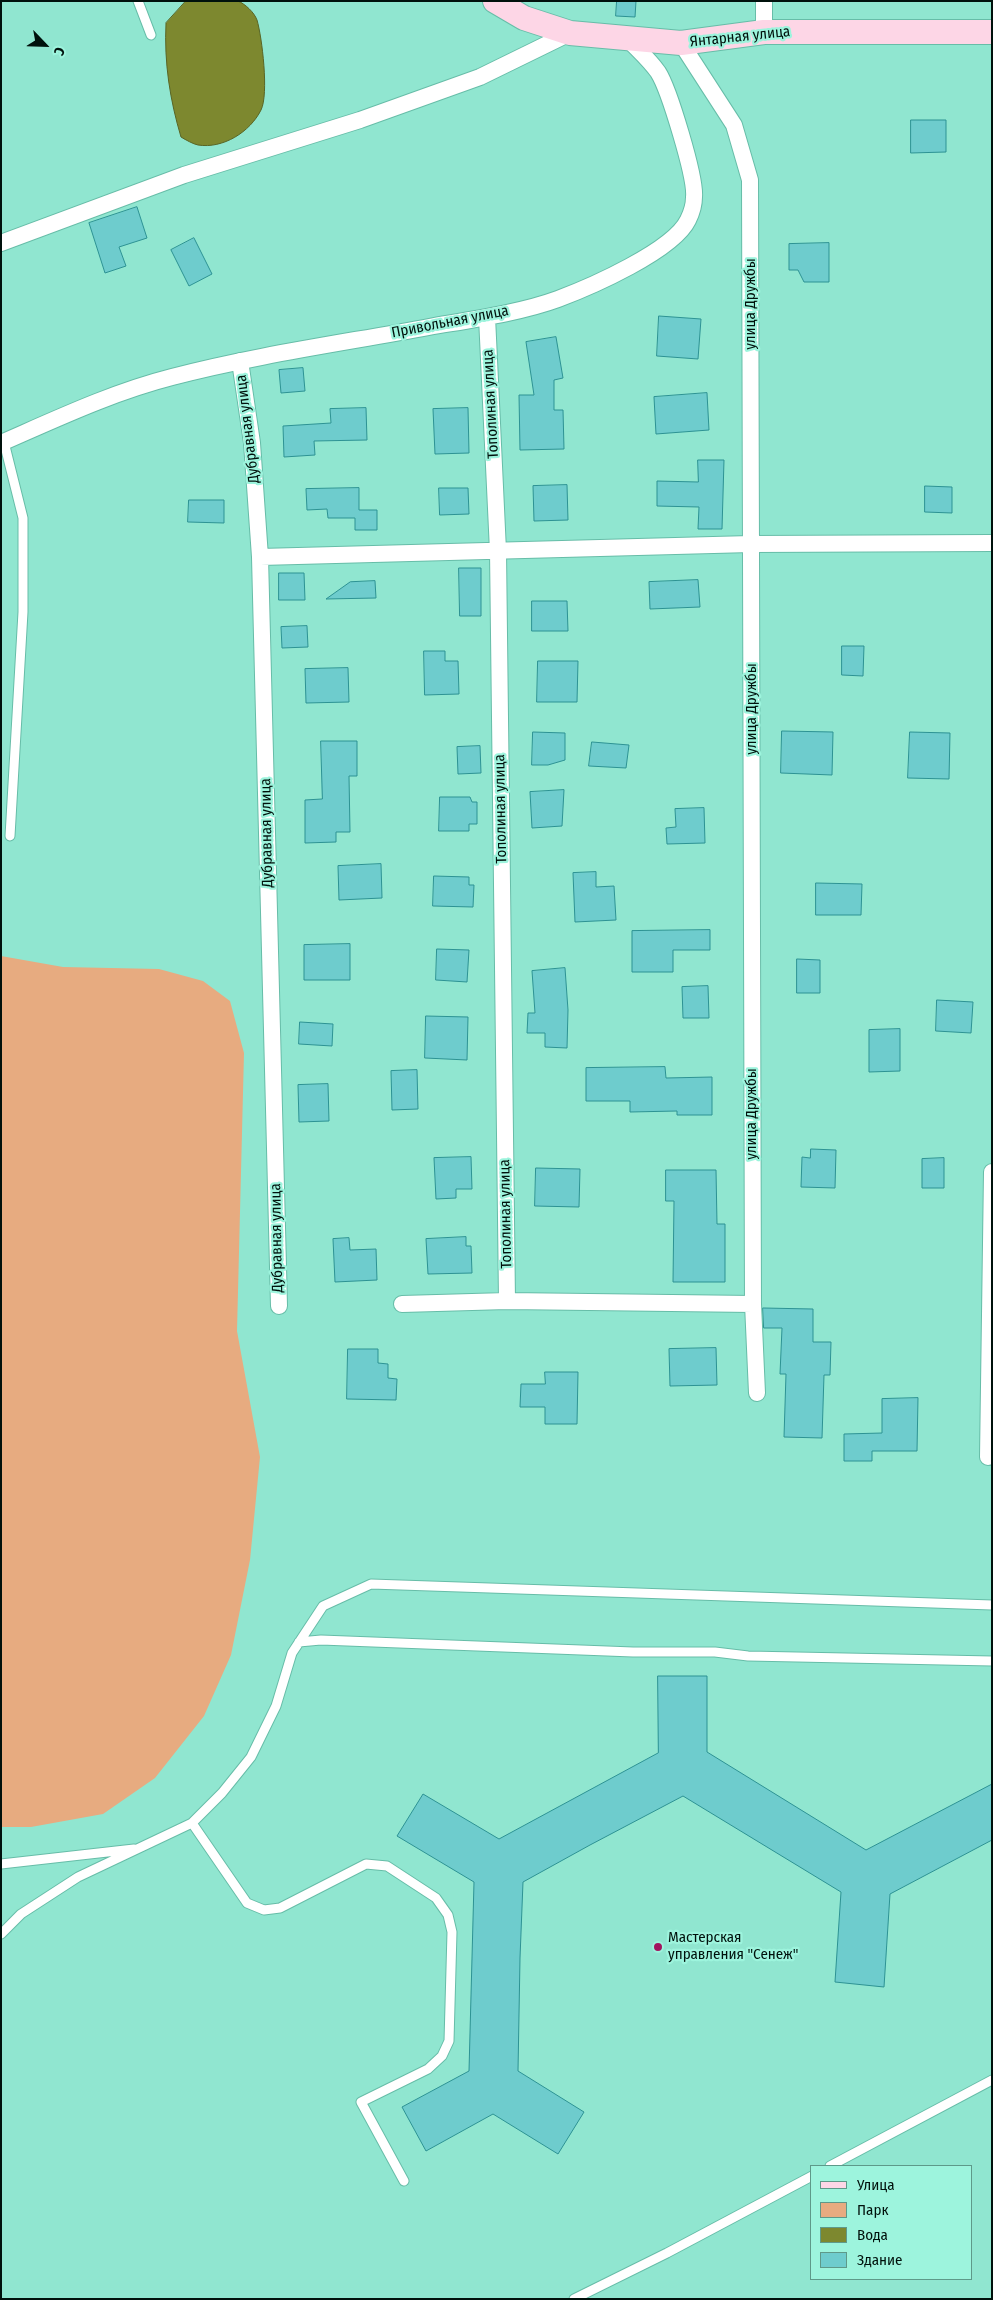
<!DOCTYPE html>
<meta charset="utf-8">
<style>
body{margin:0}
#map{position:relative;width:993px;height:2300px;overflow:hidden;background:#90e6d0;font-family:"Fira Sans Condensed",sans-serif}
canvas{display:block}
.frame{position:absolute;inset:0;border:2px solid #00110c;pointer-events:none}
.legend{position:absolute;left:810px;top:2165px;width:162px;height:115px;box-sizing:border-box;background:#9df4dd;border:1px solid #5e9989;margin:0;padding:6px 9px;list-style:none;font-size:15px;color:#00110c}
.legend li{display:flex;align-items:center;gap:10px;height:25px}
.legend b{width:25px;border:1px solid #5e9989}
.north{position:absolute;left:20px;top:20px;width:50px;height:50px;-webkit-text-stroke:4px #9df4dd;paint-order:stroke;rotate:114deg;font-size:14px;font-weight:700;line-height:20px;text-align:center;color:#00110c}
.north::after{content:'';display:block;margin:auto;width:18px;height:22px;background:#00110c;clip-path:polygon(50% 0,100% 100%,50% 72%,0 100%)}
</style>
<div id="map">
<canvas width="993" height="2300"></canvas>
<div class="frame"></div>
<ul class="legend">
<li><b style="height:6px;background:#fdd6e6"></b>Улица</li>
<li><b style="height:14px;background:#e7ab80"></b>Парк</li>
<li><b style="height:14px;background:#7d882f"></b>Вода</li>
<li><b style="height:14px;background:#6ecccd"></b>Здание</li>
</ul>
<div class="north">С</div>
</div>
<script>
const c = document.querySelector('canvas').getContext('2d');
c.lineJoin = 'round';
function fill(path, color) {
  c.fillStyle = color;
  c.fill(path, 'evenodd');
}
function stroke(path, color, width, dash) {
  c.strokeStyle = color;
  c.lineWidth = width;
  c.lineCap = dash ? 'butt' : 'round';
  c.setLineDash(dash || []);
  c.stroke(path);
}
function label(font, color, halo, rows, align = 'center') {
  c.font = font + ' "Fira Sans Condensed",sans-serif';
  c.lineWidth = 4.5;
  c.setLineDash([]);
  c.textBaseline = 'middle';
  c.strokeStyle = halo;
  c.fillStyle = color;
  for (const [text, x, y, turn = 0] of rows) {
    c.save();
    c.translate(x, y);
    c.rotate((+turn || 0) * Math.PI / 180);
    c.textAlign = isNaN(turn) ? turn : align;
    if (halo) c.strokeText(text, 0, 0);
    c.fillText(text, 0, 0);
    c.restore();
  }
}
const green = new Path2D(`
 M1,956l62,11 96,2 44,12 27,20 14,52 -7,278 23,126 -10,103 -19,95 -27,61 -49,62 -52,36 -72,13h-30z`);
const water = new Path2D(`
 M186,1h52c7,3 16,11 19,19 5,17 12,74 4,90 -11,22 -38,39 -63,35 -5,-1 -12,-5 -17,-8 -11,-37 -17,-74 -15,-114z`);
const building = new Path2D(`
 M617,1h19l-1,16 -19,-1z
 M911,120h35v32l-35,1z
 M137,207l10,31 -28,9 7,19 -21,7 -16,-50z
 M194,238l18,36 -23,12 -18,-36z
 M829,243v39h-25l-6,-12h-9v-26z
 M659,316l42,3 -3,40 -41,-3z
 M556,337l7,41 -9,2v30h9l1,39 -44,1 -1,-55h15l-8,-53z
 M303,368l2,23 -24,2 -2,-23z
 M707,393l2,37 -53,4 -2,-37z
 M366,408l1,32 -53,1 1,14 -31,2 -1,-31 48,-3 -1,-14z
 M468,408l1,45 -34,1 -2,-45z
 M698,460h26l-2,69h-24l1,-22 -42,-1v-25l41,1z
 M567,485l1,35 -34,1 -1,-35z
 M925,486l27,1v26l-27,-1z
 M359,488v22h18v20h-22v-12h-27l-1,-9 -20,1 -1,-21z
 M439,488h29l1,26 -29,1z
 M189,500h35v23l-36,-1z
 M459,568h22v48h-21z
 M279,573h25l1,27h-26z
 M698,580l2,27 -50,2 -1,-27z
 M375,581l1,17 -50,1 24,-17z
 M532,601h35l1,30h-36z
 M307,626l1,21 -26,1 -1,-21z
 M842,646h22l-1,30 -21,-1z
 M424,651h21v10h13l1,33 -34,1z
 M538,661h40l-1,41h-40z
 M348,668l1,34 -43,1 -1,-34z
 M782,731l51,1 -1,43 -51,-2z
 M533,732l32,1v27l-17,5h-16z
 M910,732l40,1 -1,46 -41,-1z
 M321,741h36v35h-8l1,56h-14v10l-31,1v-43l17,-1z
 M592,742l37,3 -3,23 -37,-2z
 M480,746l1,27 -23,1 -1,-27z
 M564,790l-2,36 -30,2 -2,-36z
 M440,797h30l2,5h5v22h-8v7h-30z
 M704,808l1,35 -38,1 -1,-16 10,-1 -1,-18z
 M381,864l1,34 -43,2 -1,-34z
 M596,872v15l18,-1 2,34 -41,2 -2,-49z
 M434,876l35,1v8h5l-1,22 -40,-1z
 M816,883l46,1 -1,31h-45z
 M710,930v20h-37v22h-41v-41z
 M350,944v36h-46v-35z
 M437,949l32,1 -2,32 -31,-2z
 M797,959l23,1v33h-23z
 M565,968l3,42 -1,38 -22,-1v-14h-18l1,-20h7l-3,-42z
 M708,986l1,32h-26l-1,-31z
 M937,1000l36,2 -2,31 -35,-2z
 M426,1016l42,1 -1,43 -42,-2z
 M300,1022l33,2 -1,22 -33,-2z
 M900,1029v42l-31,1v-42z
 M665,1067l1,11 46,-1v38h-35v-4l-47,1v-11h-44v-33z
 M417,1070l1,39 -26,1 -1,-39z
 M328,1084l1,37 -30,1 -1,-37z
 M811,1149l25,1 -1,38 -34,-1 1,-30 8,1z
 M471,1157l1,32h-16v9l-20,1 -2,-41z
 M944,1158v30h-22v-29z
 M536,1168l44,1 -1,38 -44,-1z
 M666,1170h50l1,54h8v58h-52l1,-81h-8z
 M466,1237v9h5l1,27 -44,1 -2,-35z
 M349,1238l1,12 26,-1 1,31 -42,2 -2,-43z
 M763,1308l50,1v33h18l-1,33h-6l-2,63 -38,-1 2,-63h-6l2,-46h-18z
 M716,1348l1,37 -47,1 -1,-37z
 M348,1349h30v14l10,1v14l9,1 -1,21 -49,-1z
 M545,1372h33l-1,52h-32v-17h-25l1,-23h24z
 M918,1398l-1,53h-45v10h-28v-27l38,-1v-34z
 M658,1676h49v76l159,98 126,-66v56l-102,54 -6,93 -49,-5 6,-90 -158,-96 -93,49 -67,37 -3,76 -2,113 66,41 -26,42 -65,-40 -67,37 -24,-44 67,-36 5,-189 -77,-46 26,-42 76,45 159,-86z`);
const lane = new Path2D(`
 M138,1l13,34
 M4,442l19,76v94l-13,224
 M299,1642l22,-2 312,12h82l33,4 244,5
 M192,1823l55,80 17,7 16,-2 86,-44 21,2 49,32 12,17 4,17 -3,109 -7,15 -14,13 -67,33 43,79
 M1,1864l133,-15
 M1,1934l20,-20 57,-37 114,-54 30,-30 29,-36 25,-51 16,-53 31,-47 48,-22 621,21
 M830,2166l162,-86
 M574,2299l93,-46 145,-77`);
const street = new Path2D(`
 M764,32v-31
 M681,43l53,82 16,55 3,1124 4,89
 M1,243l183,-68 176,-55 120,-43 90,-44
 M487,317l11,234 9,750
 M240,361l12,82 8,114 19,749
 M1,443c55,-24 112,-51 171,-66 84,-22 171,-34 257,-50 40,-7 91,-14 129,-28 32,-12 115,-48 130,-79 3,-6 6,-16 6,-23 2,-19 -25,-108 -36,-125 -9,-13 -22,-24 -32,-35
 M260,557l491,-13 241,-1
 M402,1304l105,-3 246,3
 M988,1457l4,-285`);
const secondary = new Path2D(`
 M495,1l29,17 46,15 111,10 83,-11h228`);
const markers = [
 [658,1947,5,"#a1145e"]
];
const streetNames = [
 ["Янтарная улица",740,37,-6],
 ["улица Дружбы",751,304,-90],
 ["Привольная улица",450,322,-11],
 ["Тополиная улица",491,404,-93],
 ["Дубравная улица",248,429,-97],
 ["улица Дружбы",752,709,-90],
 ["Тополиная улица",501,809,-91],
 ["Дубравная улица",267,833,-91],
 ["улица Дружбы",752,1114,-90],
 ["Тополиная улица",506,1214,-91],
 ["Дубравная улица",277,1238,-91]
];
const poiNames = [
 ["Мастерская",668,1938],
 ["управления \"Сенеж\"",668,1955]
];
fill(green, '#e7ab80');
fill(water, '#7d882f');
stroke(water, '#586424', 1);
fill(building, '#6ecccd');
stroke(building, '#2d9293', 1);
stroke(lane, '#67bda8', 11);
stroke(street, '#67bda8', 18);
stroke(secondary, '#67bda8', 26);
stroke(lane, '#fff', 9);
stroke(street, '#fff', 16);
stroke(secondary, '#fdd6e6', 24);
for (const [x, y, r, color] of markers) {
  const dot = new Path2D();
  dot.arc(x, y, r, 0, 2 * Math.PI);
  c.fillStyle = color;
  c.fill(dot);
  stroke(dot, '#9df4dd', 2);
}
label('15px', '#00110c', '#9df4dd', streetNames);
label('15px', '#00110c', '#9df4dd', poiNames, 'left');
</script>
